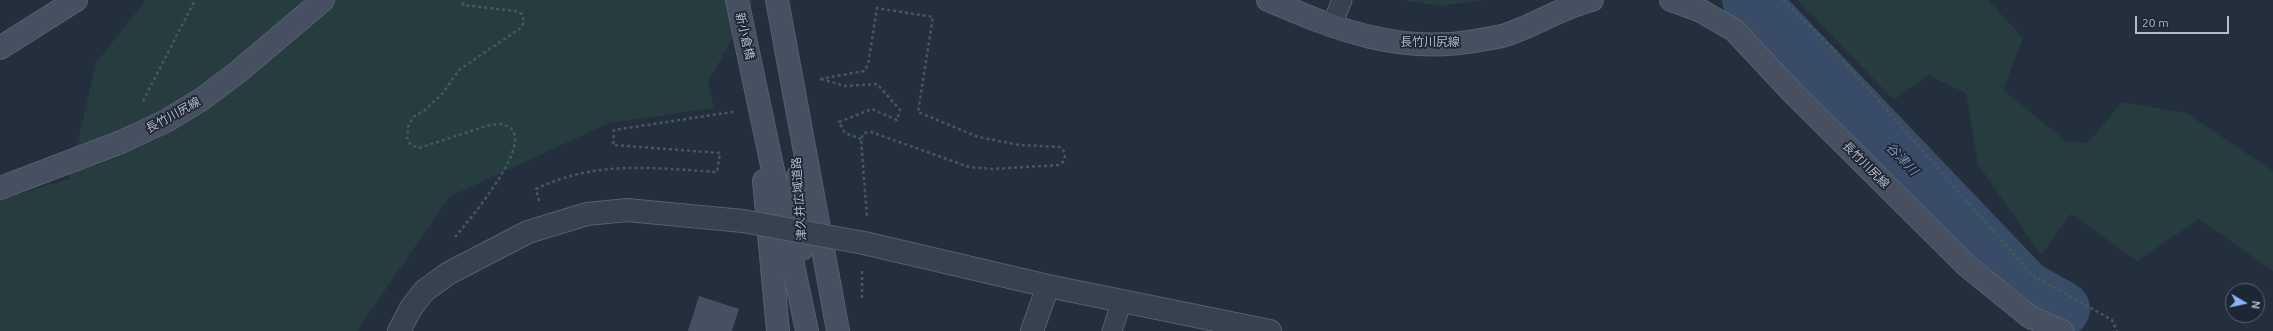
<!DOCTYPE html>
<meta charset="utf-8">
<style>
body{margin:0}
#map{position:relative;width:2273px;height:331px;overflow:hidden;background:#242f3e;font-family:Ubuntu,sans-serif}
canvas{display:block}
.north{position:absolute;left:2225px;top:283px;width:40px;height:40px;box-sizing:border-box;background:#1d2633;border:1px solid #59626f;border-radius:50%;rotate:99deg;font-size:11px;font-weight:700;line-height:16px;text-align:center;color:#b4bcc9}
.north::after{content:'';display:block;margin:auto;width:14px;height:18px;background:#8ab4f8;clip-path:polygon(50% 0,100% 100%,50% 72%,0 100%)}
.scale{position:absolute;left:2135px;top:16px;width:94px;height:18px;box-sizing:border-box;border:2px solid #b4bcc9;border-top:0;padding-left:5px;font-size:12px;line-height:14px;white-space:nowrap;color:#b4bcc9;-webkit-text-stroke:3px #1d2633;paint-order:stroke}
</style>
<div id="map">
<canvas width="2273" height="331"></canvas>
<div class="north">N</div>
<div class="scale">20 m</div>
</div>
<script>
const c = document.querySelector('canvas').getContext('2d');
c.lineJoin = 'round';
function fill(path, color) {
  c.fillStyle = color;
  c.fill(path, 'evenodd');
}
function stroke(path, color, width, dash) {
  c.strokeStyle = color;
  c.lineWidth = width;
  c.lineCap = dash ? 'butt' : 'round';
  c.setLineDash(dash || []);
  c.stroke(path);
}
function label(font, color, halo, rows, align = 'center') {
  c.font = font + ' Ubuntu,"Noto Sans JP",sans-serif';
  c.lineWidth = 3.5;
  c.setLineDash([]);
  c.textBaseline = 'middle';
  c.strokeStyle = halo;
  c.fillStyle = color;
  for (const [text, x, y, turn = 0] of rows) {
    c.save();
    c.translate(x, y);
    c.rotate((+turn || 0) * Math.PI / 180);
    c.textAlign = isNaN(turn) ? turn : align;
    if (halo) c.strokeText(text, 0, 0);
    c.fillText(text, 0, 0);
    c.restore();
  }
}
const green = new Path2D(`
 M146,0h608l-46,82 6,26 -105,15 -160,74 -92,134h-357v-131l69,-21 27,-116z
 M1401,0h87l-48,6z
 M1797,0h191l35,38 -20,52 63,51 22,2 34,-41 64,11 87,58v100l-74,-52 -62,42 -66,-47 -30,41 -63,-91 -12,-71 -38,-18 -34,25z`);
const river = new Path2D(`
 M1750,0l275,288 37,21`);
const building = new Path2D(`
 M699,296l40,13 -7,22h-44z`);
const path = new Path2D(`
 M1783,0l53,52 195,222 81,46 5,11
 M820,79l44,-8 4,-6 9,-57 56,9 -15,95 60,25 41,8 41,2c5,5 6,8 3,15l-4,3 -67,4 -23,-2 -98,-35 -7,1 -3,6 6,78
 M821,79l24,7 32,-2 23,26 -3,10 -25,-11 -33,13 6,11 16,6
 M143,101l52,-101
 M539,201l-3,-12c60,-29 117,-21 181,-17l3,-19 -107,-8 1,-15 118,-18v-1
 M455,237c16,-19 63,-75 60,-101 0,-2 -3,-6 -4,-8l-8,-4 -13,1 -71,23 -8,-3 -4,-7 1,-11 5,-10 12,-7 17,-16 17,-24 63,-43 2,-6 -2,-7 -7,-3 -52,-6v-5
 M862,271v27`);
const service = new Path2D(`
 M1331,27l11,-27
 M1112,331l10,-30`);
const minor = new Path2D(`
 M864,243l184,43 222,45
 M399,331l12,-23 13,-17 25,-18 79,-41 59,-18 40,-4 116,11
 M1032,331l16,-45`);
const secondary = new Path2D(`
 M737,0l70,331
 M777,0l61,331
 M1268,0c70,30 130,54 207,41 9,-2 18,-3 27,-5 31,-9 59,-29 90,-36
 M1671,0l30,11 33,19 59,63 174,173 63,51 32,14
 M0,48l76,-48
 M798,176l4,73
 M764,181l14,150
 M0,188l121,-46 45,-21 36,-22 36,-27 85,-72`);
const minorBridge = new Path2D(`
 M743,221l121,22`);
const streetNames = [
 ["新小倉橋",745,36,77],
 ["長竹川尻線",1430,42],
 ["長竹川尻線",173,115,-29],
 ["長竹川尻線",1866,165,45],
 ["津久井広域道路",799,199,-94]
];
const waterNames = [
 ["谷津川",1902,159,46]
];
fill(green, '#263c3f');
stroke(river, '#394c67', 56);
fill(building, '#455162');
stroke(service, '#565f6c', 21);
stroke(minor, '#565f6c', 24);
stroke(secondary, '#565f6c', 24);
stroke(path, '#44595c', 2.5, [3, 3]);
stroke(service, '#38414e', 19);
stroke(minor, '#38414e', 22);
stroke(secondary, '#465061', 22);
stroke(minorBridge, '#565f6c', 24, []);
stroke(minorBridge, '#38414e', 22);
label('12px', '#b4bcc9', '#1d2633', streetNames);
label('italic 13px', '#7c92b1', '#1d2633', waterNames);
</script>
